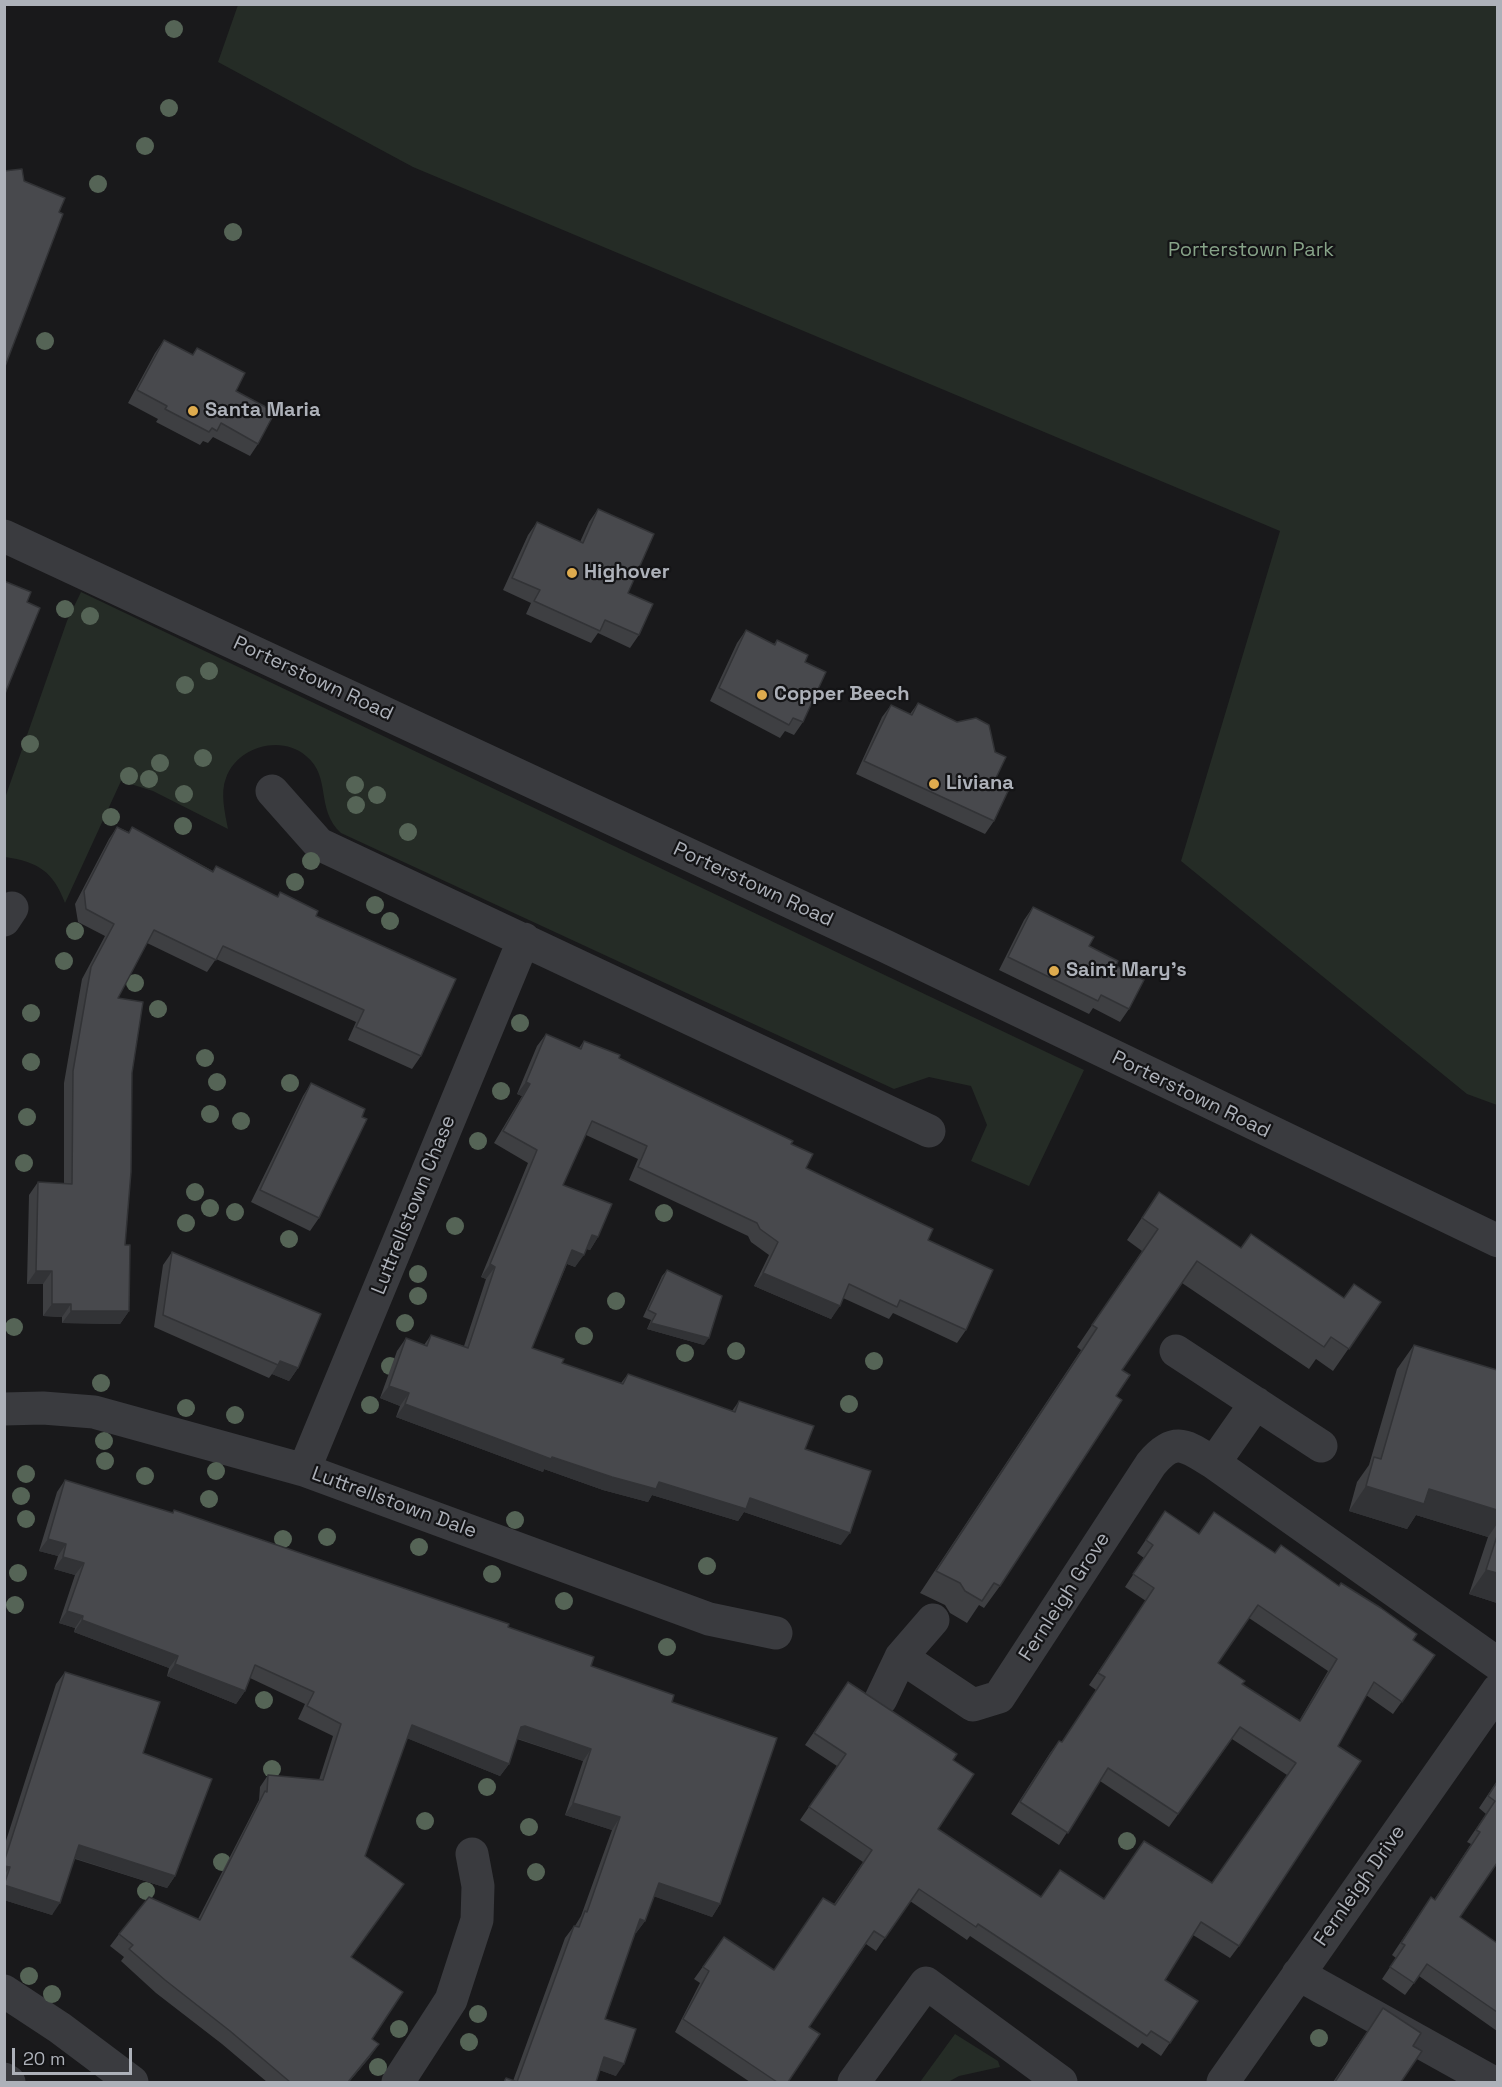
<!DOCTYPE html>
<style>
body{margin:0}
#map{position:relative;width:1502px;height:2087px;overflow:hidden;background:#19191b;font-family:"Space Grotesk",sans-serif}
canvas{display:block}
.frame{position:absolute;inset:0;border:6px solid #adb1b9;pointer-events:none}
.scale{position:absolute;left:12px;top:2048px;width:120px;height:27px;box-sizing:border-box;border:3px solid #adb1b9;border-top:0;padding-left:8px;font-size:18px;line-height:21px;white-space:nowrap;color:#adb1b9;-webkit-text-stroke:4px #141416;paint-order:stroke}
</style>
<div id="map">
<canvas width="1502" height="2087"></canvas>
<div class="frame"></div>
<div class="scale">20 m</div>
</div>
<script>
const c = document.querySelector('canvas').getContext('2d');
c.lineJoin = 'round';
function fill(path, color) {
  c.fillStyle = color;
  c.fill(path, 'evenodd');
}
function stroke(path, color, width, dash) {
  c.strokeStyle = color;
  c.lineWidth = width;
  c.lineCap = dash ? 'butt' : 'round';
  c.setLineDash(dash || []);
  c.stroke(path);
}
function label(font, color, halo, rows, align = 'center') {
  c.font = font + ' "Space Grotesk",sans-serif';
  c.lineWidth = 4.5;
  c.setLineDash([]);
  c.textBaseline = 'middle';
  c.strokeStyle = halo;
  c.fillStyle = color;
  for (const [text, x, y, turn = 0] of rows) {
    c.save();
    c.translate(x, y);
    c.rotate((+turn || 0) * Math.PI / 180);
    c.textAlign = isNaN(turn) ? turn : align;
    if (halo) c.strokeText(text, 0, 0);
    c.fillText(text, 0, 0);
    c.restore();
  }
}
const green = new Path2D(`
 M238,5h1259v1100l-30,-11 -286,-233 99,-330 -867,-364 -195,-105z
 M81,592l1003,478 -55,116 -58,-25 16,-36 -16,-39 -42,-9 -35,12 -553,-256c-26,-24 -9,-56 -35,-77 -25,-22 -69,-9 -80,22 -6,15 -1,35 2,51l-75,-38 -32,-10 -56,122c-12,-32 -27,-41 -60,-46v-59l62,-177z
 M955,2034l43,27 2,6 -41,9 -11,6h-28z`);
const minor = new Path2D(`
 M272,791l47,53 610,287
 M4,920l8,-12
 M1176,1351l145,95
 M4,1409l39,-1 51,4 210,58 405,149 67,14
 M1214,1463l42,-60
 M304,1470l220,-531
 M901,1657l72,48 26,-8 152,-233c24,-29 35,-18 63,-1l284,201
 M881,1699l20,-42 32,-37
 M1298,1974l194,108
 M4,1991l56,37 72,54
 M398,2082l53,-82 26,-80 1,-34 -6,-32
 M854,2082l72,-99 135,99
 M1223,2082l275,-392`);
const tertiary = new Path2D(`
 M4,536l881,410 613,295
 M4,2079l5,3`);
const trees = [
 [174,29],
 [169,108],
 [145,146],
 [98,184],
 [233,232],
 [45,341],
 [65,609],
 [90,616],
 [209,671],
 [185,685],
 [30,744],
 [203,758],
 [160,763],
 [129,776],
 [149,779],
 [355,785],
 [184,794],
 [377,795],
 [356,805],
 [111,817],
 [183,826],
 [408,832],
 [311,861],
 [295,882],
 [375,905],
 [390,921],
 [75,931],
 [64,961],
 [135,983],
 [158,1009],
 [31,1013],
 [520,1023],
 [205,1058],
 [31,1062],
 [217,1082],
 [290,1083],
 [501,1091],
 [210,1114],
 [27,1117],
 [241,1121],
 [478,1141],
 [24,1163],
 [195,1192],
 [210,1208],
 [235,1212],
 [664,1213],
 [186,1223],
 [455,1226],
 [289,1239],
 [418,1274],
 [418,1296],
 [616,1301],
 [405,1323],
 [14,1327],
 [584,1336],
 [736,1351],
 [685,1353],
 [874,1361],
 [390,1366],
 [101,1383],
 [849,1404],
 [370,1405],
 [186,1408],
 [235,1415],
 [104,1441],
 [105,1461],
 [216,1471],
 [26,1474],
 [145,1476],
 [21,1496],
 [209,1499],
 [26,1519],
 [515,1520],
 [327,1537],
 [283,1539],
 [419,1547],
 [707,1566],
 [18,1573],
 [492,1574],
 [564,1601],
 [15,1605],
 [667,1647],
 [264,1700],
 [272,1769],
 [487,1787],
 [425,1821],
 [529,1827],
 [1127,1841],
 [222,1862],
 [536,1872],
 [146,1891],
 [29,1976],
 [52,1994],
 [478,2014],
 [399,2029],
 [1319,2038],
 [469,2042],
 [378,2067]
];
const wall = new Path2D(`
 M164,340l28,15 5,-7 39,43 22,53 -8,12 -37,-19 -5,6 -5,-2 -3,4 -44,-23 2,-3 -30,-16 27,-50z
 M598,509l30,84 11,42 -9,13 -32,-15 -7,10 -65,-29 5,-11 -28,-13 25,-55 9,-13 43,20 9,-20z
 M746,630l28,14 3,-4 28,22 -2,60 -9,13 -9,-4 -5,7 -70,-37 27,-58z
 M918,703l76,79v39l-9,13 -129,-60 26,-57 9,-12 19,9z
 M117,827l12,5 3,-5 81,44 3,-5 61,31 3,-5 36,24 105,140 -9,13 -64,-29 8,-18 -140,-63 -9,13 -60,-29 -29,55 14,75 -7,172 4,66 -9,13 -58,-1v-6l-19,-1v-32h-16l2,-89 9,-13 26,2v-101l18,-104 23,-43 -27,-14 -3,-18 34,-65z
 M1033,907l83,59 13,43 -9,13 -27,-14 -4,6 -90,-44 25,-50z
 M546,1034l33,14 5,-7 207,103 15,24 122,72 38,90 -9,13 -64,-30 -4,6 -46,-21 -12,21 -77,-33 15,-31 -18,-13 -3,-6 -119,-56 9,-21 -52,-24 -23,50 35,52 -8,13 -4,-1 -11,18 -8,-3 -35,84 30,15 59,20 7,-9 104,37 7,-10 66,48 36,96 -97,-33 -6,9 -86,-26 -4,7 -45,-12 -59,-21 -1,3 -147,-55 4,-11 -20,-8 17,-47 9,-13 18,7 7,-10 33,11 22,-67 -5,-2 47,-114 -34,-20 28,-47 -5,-2 20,-48z
 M311,1083l8,135 -9,13 -59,-29 52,-106z
 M1159,1192l82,56 103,50 37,4 -48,69 -17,-12 -7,10 -127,-86 -60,87 -6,26 -116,190 -16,22 -5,-3 -12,18 -17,-10 -5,-8 -25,-12 161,-243 -4,-3 65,-96 -15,-11z
 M172,1252l126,116 -9,13 -17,-7 -3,4 -115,-51 9,-62z
 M667,1270l37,75 -57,-16 4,-9 -8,-3 19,-41z
 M1414,1345l83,25v-1v234l-28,-9 19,-57 -72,-22 -9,14 -58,-18 8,-29 12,-17 28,-96z
 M65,1480l107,33 2,-3 334,117 83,39 81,36 48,202 -8,13 -58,-21 -9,25 -9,12h-1l-30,86 11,57 -16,-6 -4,12h-93l3,-4 7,3 52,-143 9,-12h1l6,-10 31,-86 -47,-15 18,-54 -66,-22 -8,25 -9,12 -93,-38 -42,118 -14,102 21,81 -2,18 -21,25h-82l-45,-38 -66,-51 -35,-32 3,-4 -14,-11 9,-12 79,-15 61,-119 1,-13 8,-12 51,5 14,-44 -35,-17 7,-15 -55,-26 -5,13 -9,13 -69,-28 2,-8 -95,-36 1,-4 -16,-5 16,-48 -21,-6 4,-13 -19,-5 18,-59z
 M1165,1511l34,23 76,19 138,87 22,15 -42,59 -27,-19 -28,51 -99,200 -9,12 -37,-23 -28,45 33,21 -37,55 -19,-13 -4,5 -168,-112 -3,4 -57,-39 -34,50 -10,-7 -57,83 -21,55h-38l-75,-50 25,-49 -6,-4 30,-42 50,33 60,-66 29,-42 -63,-42 37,-54 -32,-21 43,-63 105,78 -15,69 103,68 63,2 108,-16 75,-108 -55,-36 -63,88 -69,-46 -41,64 -48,-31 39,-61 9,-12 3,1 34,-52 -7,-5 57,-84 -21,-14 19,-29 -7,-5zM1249,1618l79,53 -29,50 -57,-37 -24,-21z
 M65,1672l78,81 32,123 -8,12 -92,-29 -23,56 -48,-15v-53l52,-163z
 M1497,1781v84l-1,-1 -36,53 37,26v88l-78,-55 -14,19 -23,-16 14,-21 -4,-3 30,-45 9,-13 3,3 37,-56 -4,-2 19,-28 -7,-6z
 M1383,2008l30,38 -12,36h-68z`);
const shadedWall = new Path2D(`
 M526,1082l4,2 -8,12 -5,-2z
 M592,1235l6,2 -8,13 -7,-3z
 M572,1250l12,5 -9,12 -12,-5z
 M490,1264l5,3 -9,12 -5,-2z
 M36,1271h16l-9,13h-16z
 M763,1273l77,33 -9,13 -77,-33z
 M52,1304h19l-9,13 -19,-1z
 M71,1311h58l-9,13 -58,-1z
 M651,1323l58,15 -5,7 -57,-16z
 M280,1361l18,7 -9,13 -17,-7z
 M389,1386l20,7 -9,13 -20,-8z
 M405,1404l147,53 107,25 91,16 100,35 -9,12 -97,-33 -6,9 -86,-26 -4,7 -45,-12 -59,-21 -1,3 -147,-55z
 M1366,1486l63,3 68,21v14l-9,13 -72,-22 -9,14 -58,-18z
 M48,1539l18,5 -8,12 -19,-5z
 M63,1557l21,6 -9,12 -21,-6z
 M1486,1570l11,3v30l-28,-9z
 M67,1611l16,5 -8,12 -16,-5z
 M82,1620l96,36 -9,12 -95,-36z
 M175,1664l70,27 -9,13 -69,-28z
 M412,1725l97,39 -9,12 -96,-39z
 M525,1726l66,23 -8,12 -67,-23 5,-11z
 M573,1803l47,14 -8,13 -47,-15z
 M79,1845l96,31 -8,12 -96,-31z
 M4,1866l6,1 -6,8z
 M659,1883l61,21 -8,13 -62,-22z
 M4,1885l56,18 -8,12 -48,-15z
 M640,1919l5,2 -9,12 -5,-1z
 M379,2044l-9,13 -21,25h-1z
 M604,2057l20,7 -8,12 -20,-7z`);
const building = new Path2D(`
 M22,169l2,12 41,17 -6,14 4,2 -59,155v-198z
 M164,340l29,15 4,-7 48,25 -9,18 39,21 -17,32 -37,-21 -4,8 -5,-3 -3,4 -44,-23 2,-3 -30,-16z
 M598,509l56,25 -26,59 25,11 -14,31 -34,-15 -5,11 -66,-30 6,-11 -28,-12 25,-56 46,21z
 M4,581l27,11 -4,10 13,6 -36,88z
 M746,630l29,15 2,-5 31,15 -3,7 21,10 -23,50 -10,-4 -4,7 -70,-37z
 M918,703l39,19 19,-4 13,7 6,27 11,5 -12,25 15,7 -15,32 -130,-60 27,-56 21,10z
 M117,827l12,6 3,-6 81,45 3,-6 62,31 2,-5 38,19 -2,5 140,63 -35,77 -65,-29 8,-17 -141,-64 -7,14 -62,-30 -36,68 25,4 -11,71 -1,99 -6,73h5l-1,66h-58v-7h-19v-33h-16l2,-89 34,2 1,-113 18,-104 23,-43 -28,-15 -2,-18z
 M1033,907l61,30 -5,9 29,15 -2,5 28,14 -15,29 -28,-14 -3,6 -90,-44z
 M546,1034l35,15 3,-8 36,14 -1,3 174,83 -2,3 22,10 -7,14 127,61 -5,11 65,30 -27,60 -66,-30 -3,7 -48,-23 -9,22 -77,-33 15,-31 -18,-13 -3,-6 -119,-56 9,-21 -55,-25 -29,64 49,19 -14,33 -6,-2 -8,20 -12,-5 -40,98 32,11 -2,4 61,21 5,-10 107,38 4,-11 75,25 -9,23 66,22 -21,62 -100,-35 -4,11 -87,-27 -3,7 -44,-12 -60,-20 -1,2 -146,-55 4,-11 -20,-7 17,-48 21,8 4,-11 37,13 27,-81 -5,-3 47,-114 -34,-19 27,-47 -4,-2z
 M311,1083l54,26 -3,8 5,2 -48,99 -59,-28z
 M1159,1192l82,56 10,-14 93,64 10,-14 27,18 -32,47 -18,-12 -7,10 -127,-86 -75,109 8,5 -14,21 6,4 -122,186 -6,-3 -12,18 -17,-10 -5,-8 -24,-12 161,-243 -5,-3 66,-96 -16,-11z
 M172,1252l149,62 -23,54 -18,-7 -2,4 -115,-50z
 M667,1270l55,26 -13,42 -58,-15 5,-9 -8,-4z
 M1414,1345l83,25v140l-68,-21 -5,15 -58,-18 8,-29 7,2z
 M65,1480l108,33 1,-3 335,114 -1,3 86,30 -3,9 83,29 -2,7 105,36 -57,166 -61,-21 -14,38 -5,-2 -35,100 31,10 -12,35 -20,-7 -8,25h-92l2,-4 11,4 57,-156 5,1 6,-16 2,1 33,-95 -47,-14 18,-54 -66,-23 -4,1 -12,37 -97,-39 -47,131 39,28 -53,73 52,35 -31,47 7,5 -31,38h-58l-60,-51 -65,-51 -36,-31 4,-4 -14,-11 30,-37 51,23 65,-129 2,1 1,-17 55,5 18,-56 -34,-18 7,-14 -59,-27 -10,26 -70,-27 3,-8 -96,-36 1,-4 -16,-5 17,-48 -21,-6 3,-13 -18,-5z
 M1165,1511l34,23 15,-22 61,41 6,-8 58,41 2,-3 40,25 36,26 -4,6 22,15 -33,47 -28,-20 -36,64 23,15 -122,185 -38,-24 -36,58 33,21 -28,42 -19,-12 -4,5 -169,-112 -2,3 -57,-38 -34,49 -11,-7 -65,96 11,7 -32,48h-11l-94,-63 26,-48 -6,-4 21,-30 50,33 49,-72 12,7 37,-55 -63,-43 37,-53 -32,-21 34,-51 109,72 -4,6 21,14 -36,55 103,68 19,-27 44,29 40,-58 68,42 84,-120 -56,-36 -62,87 -70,-46 -40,65 -48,-31 39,-61 3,1 43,-65 -7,-4 56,-85 -21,-14 20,-29 -7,-5zM1258,1605l79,54 -37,62 -58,-37 3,-3 -27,-18z
 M1497,1536v37l-11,-3z
 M65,1672l95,30 -17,51 69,26 -37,97 -96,-31 -19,58 -56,-18 6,-18 -6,-1v-4z
 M1497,1782v81l-37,54 37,26v69l-70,-48 -13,19 -24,-16 15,-22 -4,-2 30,-46 4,3 45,-68 -4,-2 19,-29 -7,-5z
 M1383,2008l38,25 -8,13 9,5 -21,31h-66z`);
const markers = [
 [193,411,6,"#deab4e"],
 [572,573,6,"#deab4e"],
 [762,695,6,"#deab4e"],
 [934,784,6,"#deab4e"],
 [1054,971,6,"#deab4e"]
];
const parkNames = [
 ["Porterstown Park",1251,251]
];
const poiNames = [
 ["Santa Maria",205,411],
 ["Highover",584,573],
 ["Copper Beech",774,695],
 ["Liviana",946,784],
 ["Saint Mary's",1066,971]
];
const streetNames = [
 ["Porterstown Road",313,679,25],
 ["Porterstown Road",753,885,25],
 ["Porterstown Road",1191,1095,26],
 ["Luttrellstown Chase",414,1205,-68],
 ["Luttrellstown Dale",394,1503,20],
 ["Fernleigh Grove",1065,1597,-57],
 ["Fernleigh Drive",1360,1886,-55]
];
fill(green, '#252c26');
stroke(minor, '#3a3b3f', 33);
stroke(tertiary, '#3a3b3f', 33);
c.fillStyle = '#556456';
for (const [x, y] of trees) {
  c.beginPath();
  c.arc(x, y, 9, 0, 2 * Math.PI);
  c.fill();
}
fill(wall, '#3e3f42');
fill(shadedWall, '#323336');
fill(building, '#48494d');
stroke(building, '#323336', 1.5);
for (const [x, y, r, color] of markers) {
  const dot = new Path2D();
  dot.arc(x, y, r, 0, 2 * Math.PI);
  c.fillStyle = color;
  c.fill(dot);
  stroke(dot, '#141416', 2);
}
label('20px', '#86a287', '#141416', parkNames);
label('bold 20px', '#adb1b9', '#141416', poiNames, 'left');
label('20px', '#adb1b9', '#141416', streetNames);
</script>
